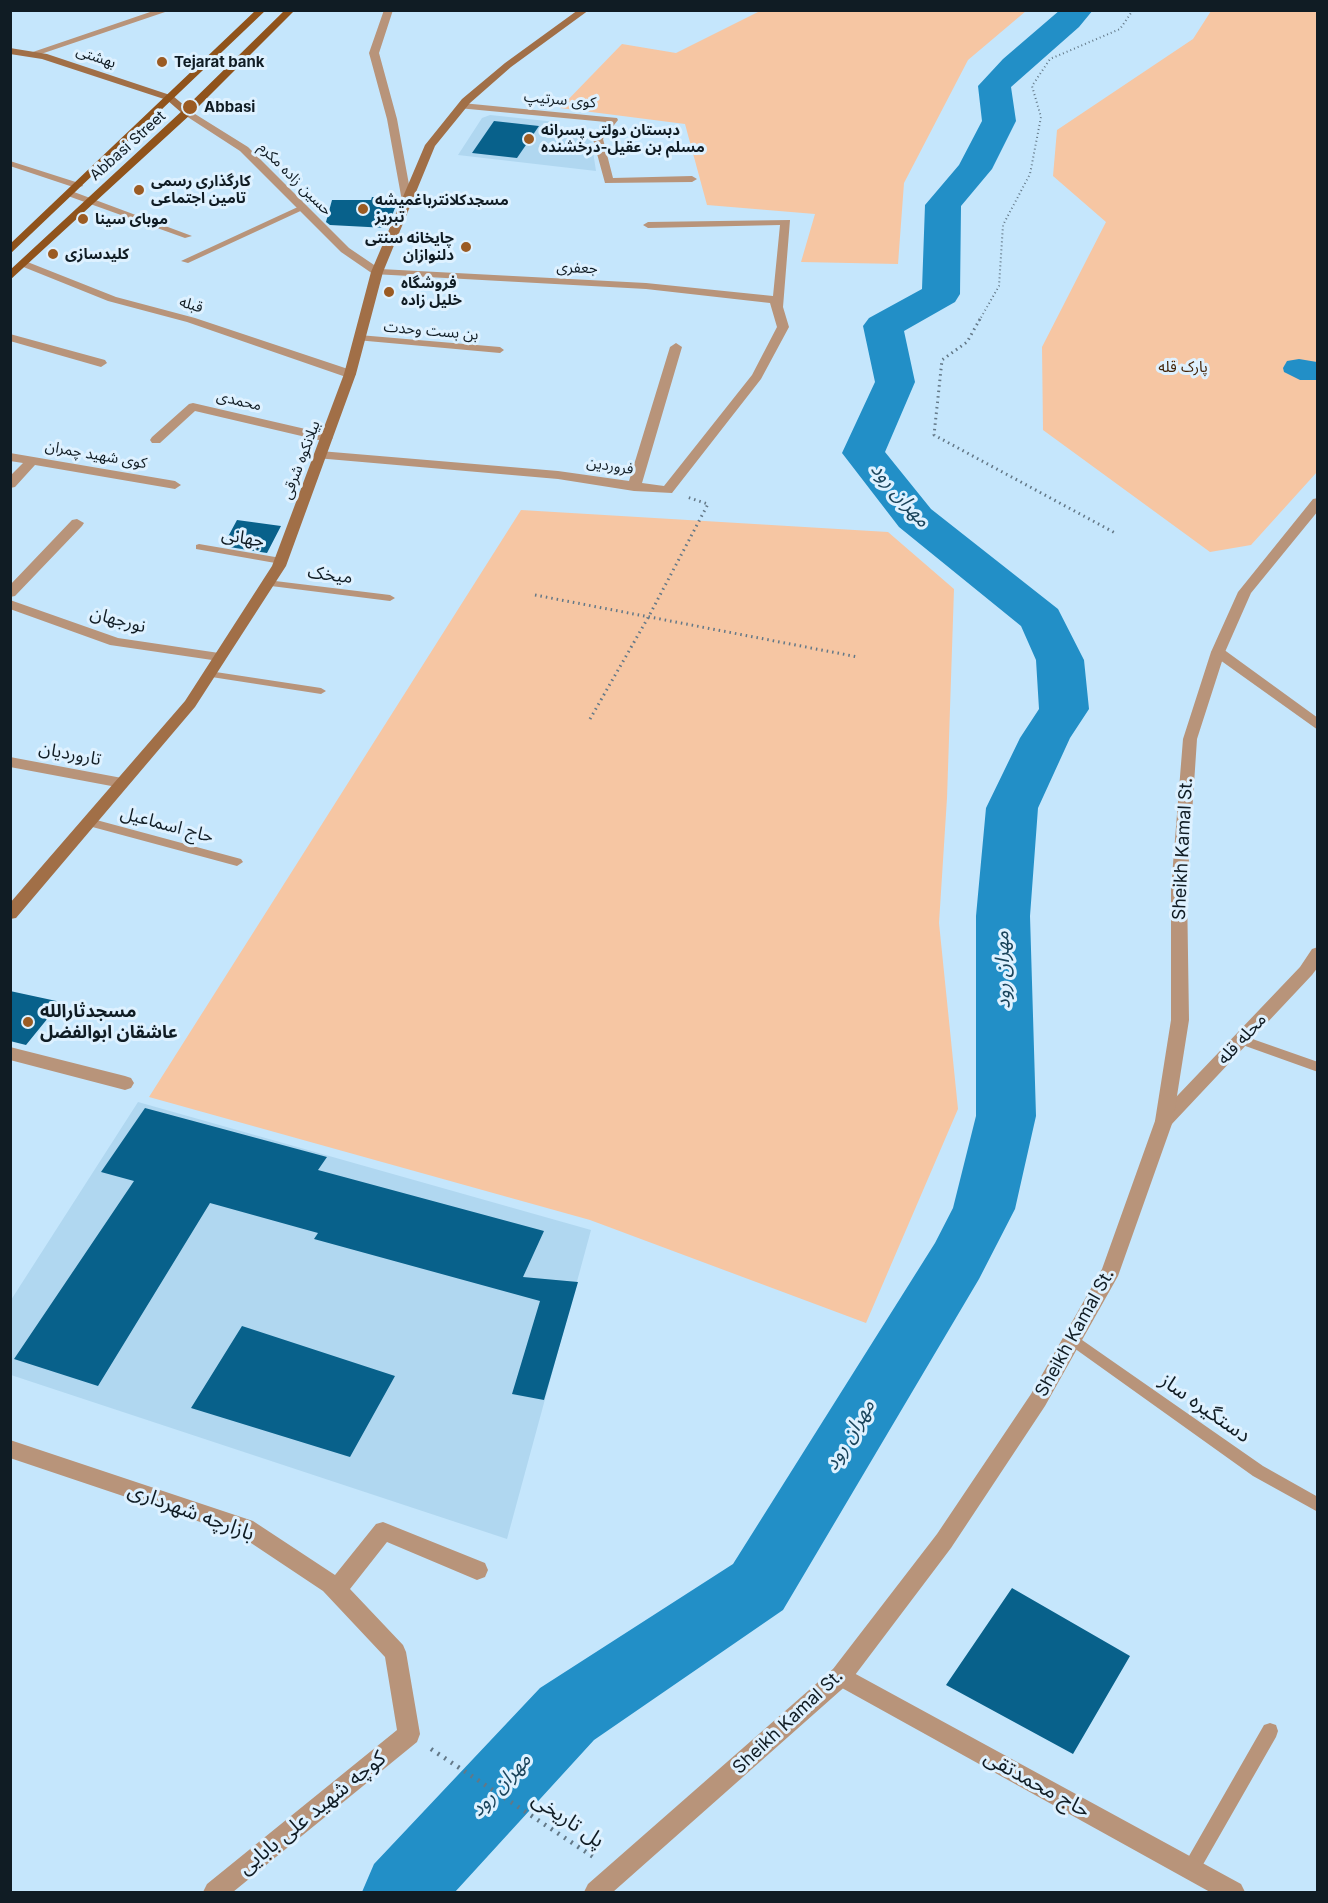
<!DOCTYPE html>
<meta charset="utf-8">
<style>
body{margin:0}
#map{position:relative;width:1328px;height:1903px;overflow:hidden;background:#c5e6fc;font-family:Inter,sans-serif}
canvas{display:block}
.frame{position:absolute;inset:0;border:12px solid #101c24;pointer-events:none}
</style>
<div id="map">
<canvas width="1328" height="1903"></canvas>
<div class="frame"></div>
</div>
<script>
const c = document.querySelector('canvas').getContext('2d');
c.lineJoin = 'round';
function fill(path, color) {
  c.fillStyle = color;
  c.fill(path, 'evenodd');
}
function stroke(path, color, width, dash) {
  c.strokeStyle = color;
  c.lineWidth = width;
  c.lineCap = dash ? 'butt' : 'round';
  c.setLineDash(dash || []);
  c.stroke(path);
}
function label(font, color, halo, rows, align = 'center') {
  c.font = font + ' Inter,"Noto Sans Arabic",sans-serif';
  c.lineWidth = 6;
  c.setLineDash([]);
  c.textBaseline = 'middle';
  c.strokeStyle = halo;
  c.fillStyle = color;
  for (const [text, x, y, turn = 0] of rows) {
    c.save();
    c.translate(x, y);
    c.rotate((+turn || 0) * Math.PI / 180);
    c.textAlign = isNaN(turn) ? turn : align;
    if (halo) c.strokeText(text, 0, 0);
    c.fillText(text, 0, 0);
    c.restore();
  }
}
const built = new Path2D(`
 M490,115l66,7 -3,6 37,4 6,39 -138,-16 24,-37z
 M138,1102l453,128 -84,309 -496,-164v-75z`);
const green = new Path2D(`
 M760,11h266l-58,49 -64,123 -6,81 -97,-2 14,-48 -108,-9 -22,-81 -125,-16 62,-64 54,9z
 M1211,11h106v461l-66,73 -41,7 -167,-122 -1,-83 64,-125 -53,-46 4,-46 136,-91z
 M521,510l367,22 66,57 -7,209 -8,125 19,186 -92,214 -276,-103 -441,-123z`);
const water = new Path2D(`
 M1299,359l18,3v18h-17l-16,-8 -1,-4 4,-7z`);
const river = new Path2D(`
 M1060,10h33l-14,17 -68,60 5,34 -24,48 -31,37 -1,88 -5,8 -51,29 11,51 -30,70 46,57 127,100 26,51 5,49 -19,29 -32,70 -8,108 6,200 -21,93 -36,70 -196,331 -189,130 -139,152h-93l12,-28 166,-176 193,-124 202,-321 18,-35 23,-92v-200l10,-108 34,-70 19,-29 -3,-49 -15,-34 -122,-99 -57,-74 33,-71 -12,-56 6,-8 53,-29 3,-84 34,-40 23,-44 -4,-35 25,-27z`);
const building = new Path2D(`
 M494,121l45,5 -22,32 -45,-5z
 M372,197l27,1 -12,30 -57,-3 -4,-3 6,-22h39z
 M237,520l44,6 -14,27 -44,-7z
 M10,991l51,11 -35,43 -16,-4z
 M145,1108l182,49 -9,13 226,61 -21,46 55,5 -34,118 -32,-6 28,-93 -226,-62 4,-6 -108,-30 -112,183 -84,-27 120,-178 -33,-9z
 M242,1326l153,50 -45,81 -159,-49z
 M1012,1588l118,68 -57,98 -127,-69z`);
const pathFar2 = new Path2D(`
 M979,321l20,-35 4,-61 27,-51 11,-57 -9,-31 18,-27 70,-30 13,-19`);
const pathFar1 = new Path2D(`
 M980,319l-13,23 -25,18 -8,75 183,99
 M535,595l323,62
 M590,719l59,-103 59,-112 -21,-7`);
const path = new Path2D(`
 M431,1749l164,109`);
const service = new Path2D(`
 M10,161l72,23 1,2 -7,2 -66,-22z
 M68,192h6l118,44 -7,2 -117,-42z
 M300,206l7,2 -119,55 -7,-2z
 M359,335l141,12 4,3 -4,3 -144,-13 -1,-2z
 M199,544l82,14 5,3 -5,3 -85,-15v-4z
 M267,580l123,15 5,3 -5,3 -127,-16v-4z
 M209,671l112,17 5,3 -5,3 -116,-18 -1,-2 1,-2z
 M89,818l152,41 2,3 -6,4 -152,-41 -2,-3 2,-3z
 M1241,1035l77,27v10l-81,-29 -2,-3 2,-3z
 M1072,1333l191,133 55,31v15l-65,-36 -186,-133 -2,-4 2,-4z
 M1270,1723l6,2 2,6 -2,6 -79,138 -6,3 -6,-3 -3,-6 3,-6 79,-138z`);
const minor = new Path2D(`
 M156,10h15l-136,46 -8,-2z
 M384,10h9l-14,43 18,66 15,82 -5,3 -5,-3 -15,-82 -18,-66z
 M462,103l155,15 1,2 -15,19 10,39 79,-2 5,3 -5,3 -87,1 -12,-44 13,-17 -148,-14 -1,-2z
 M187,109l61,38 101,101 31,21 266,14 127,13 7,-71 -132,3 -5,-3 5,-3 142,-2 -7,87 6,20 -28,52 -89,114 -38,-2 -76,-12 -242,-21 -2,-3 2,-3 4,-1 238,20 71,10 41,-134 6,-4 6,4 -40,136 22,3 88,-111 25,-48 -7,-24 -124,-14 -273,-15 -32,-22 -101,-101 -57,-37 -1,-2z
 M25,261l91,36 79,21 159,53 2,3 -2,3h-8l-159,-55 -79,-21 -87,-35 -2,-2z
 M10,334l95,26 2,3 -6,4 -91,-26z
 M193,403l134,31 6,4 -6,4 -132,-31 -35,32h-8l-2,-3 2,-3 37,-33z
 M10,453l165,28 6,4 -6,4 -140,-24 -20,22 -5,1v-12l13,-13 -13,-2z
 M77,519l7,4 -2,3 -67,70 -5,1v-12l62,-65z
 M10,600l108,38 101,15 7,4 -7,4 -109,-16 -100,-36z
 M1218,648l5,1 95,69v12l-105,-75 -2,-3z
 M10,757l112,21 8,5 -8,5 -112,-21z
 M1318,947v20l-6,8 -142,151 -6,2 -6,-2 -3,-5 3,-5 142,-149 12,-18z
 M10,1047l115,29 6,2 3,5 -3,5 -6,2 -115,-30z
 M10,1440l243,81 82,54 41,-51 7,-2 102,41 3,7 -3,7 -8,3 -90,-38 -37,47 53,56 3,7 14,82 -3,8 -184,150h-30l4,-8 190,-154 -12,-73 -62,-66 -84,-56 -229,-77z
 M841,1666l400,218 4,8h-35l-377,-209 -3,-7 3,-7z`);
const tertiary = new Path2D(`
 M1318,498v13l-67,82 -26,59 -28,87 -10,150 2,131 -16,101 -55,155 -73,130 -94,142 -102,135 -236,209h-29l4,-8 245,-215 104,-135 94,-140 71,-125 53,-148 16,-101v-131l12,-150 28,-87 27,-60 75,-93z`);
const secondary = new Path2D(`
 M578,10h11l-78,57 -41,36 -35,43 -52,126 -27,102 -70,192 -91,141 -179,211 -6,1v-16l175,-202 87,-135 72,-192 27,-102 54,-127 37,-46 43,-36z
 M10,48l37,6 126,42 19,16 -9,2 -16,-14 -125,-41 -32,-5z`);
const primary = new Path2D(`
 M256,10h10l-256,244v-10z
 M285,10h10l-104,104 -181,166v-10l173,-160z`);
const markers = [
 [162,62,6,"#9b5b23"],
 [190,107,8,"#9b5b23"],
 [529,139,6,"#9b5b23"],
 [139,190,6,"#9b5b23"],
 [363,209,6,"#9b5b23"],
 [83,219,6,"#9b5b23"],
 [466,247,6,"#9b5b23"],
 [53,254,6,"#9b5b23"],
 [389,292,6,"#9b5b23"],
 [28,1022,6,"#9b5b23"]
];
const farStreetnames = [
 ["بهشتی",96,57,19],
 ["کوی سرتیپ",560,100,5],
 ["Abbasi Street",128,146,-42],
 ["حسین زاده مکرم",295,179,45],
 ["جعفری",577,268,2],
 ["قبله",191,305,16],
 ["بن بست وحدت",431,331,5],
 ["محمدی",239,401,13],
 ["کوی شهید چمران",96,455,10],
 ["بیلانکوه شرقی",301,460,-69],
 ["فروردین",610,466,9]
];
const farPoinames = [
 ["Tejarat bank",174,62],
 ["Abbasi",204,107],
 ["دبستان دولتی پسرانه",541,130],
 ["مسلم بن عقیل-درخشنده",541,147],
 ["کارگذاری رسمی",151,181],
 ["تامین اجتماعی",151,198],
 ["مسجدکلانترباغمیشه",375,200],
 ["تبریز",375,217],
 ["موبای سینا",95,219],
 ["چایخانه سنتی",454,238,"right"],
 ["دلنوازان",454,255,"right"],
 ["کلیدسازی",65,254],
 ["فروشگاه",401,283],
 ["خلیل زاده",401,300]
];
const farParknames = [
 ["پارک قله",1183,367]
];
const streetNames = [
 ["جهانی",243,538,10],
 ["میخک",330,575,7],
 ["نورجهان",118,620,15],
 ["تاروردیان",70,754,11],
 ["حاج اسماعیل",167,825,15],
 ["Sheikh Kamal St.",1183,849,-87],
 ["محله قله",1242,1039,-47],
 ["Sheikh Kamal St.",1075,1333,-61],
 ["Sheikh Kamal St.",788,1722,-43]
];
const poiNames = [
 ["مسجدثارالله",40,1012],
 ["عاشقان ابوالفضل",40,1033]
];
const waterNames = [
 ["مهران رود",900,495,49],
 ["مهران رود",1003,970,-91],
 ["مهران رود",850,1435,-59],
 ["مهران رود",501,1785,-47]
];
const nearStreetnames = [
 ["دستگیره ساز",1205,1408,35],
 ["بازارچه شهرداری",191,1512,20],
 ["حاج محمدتقی",1037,1784,29],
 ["کوچه شهید علی بابایی",312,1813,-39],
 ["پل تاریخی",568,1820,34]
];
fill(built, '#b0d7f0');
fill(green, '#f6c6a3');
fill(water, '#228fc7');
fill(river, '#228fc7');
fill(building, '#08618b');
stroke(pathFar2, '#637887', 2, [1, 3]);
stroke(pathFar1, '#637887', 3, [1.5, 4]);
stroke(path, '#637887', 4.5, [2, 6]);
fill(service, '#b8947a');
fill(minor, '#b8947a');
fill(tertiary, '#b8947a');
fill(secondary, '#a16f47');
fill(primary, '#90531b');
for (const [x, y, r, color] of markers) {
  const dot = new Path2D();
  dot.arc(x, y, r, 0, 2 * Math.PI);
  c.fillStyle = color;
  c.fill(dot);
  stroke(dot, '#def1ff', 2);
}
label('15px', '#101c24', '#def1ff', farStreetnames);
label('bold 15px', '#101c24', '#def1ff', farPoinames, 'left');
label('15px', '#422307', '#def1ff', farParknames);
label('18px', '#101c24', '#def1ff', streetNames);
label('bold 18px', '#101c24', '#def1ff', poiNames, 'left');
label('italic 20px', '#1a445b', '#def1ff', waterNames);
label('21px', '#101c24', '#def1ff', nearStreetnames);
</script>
